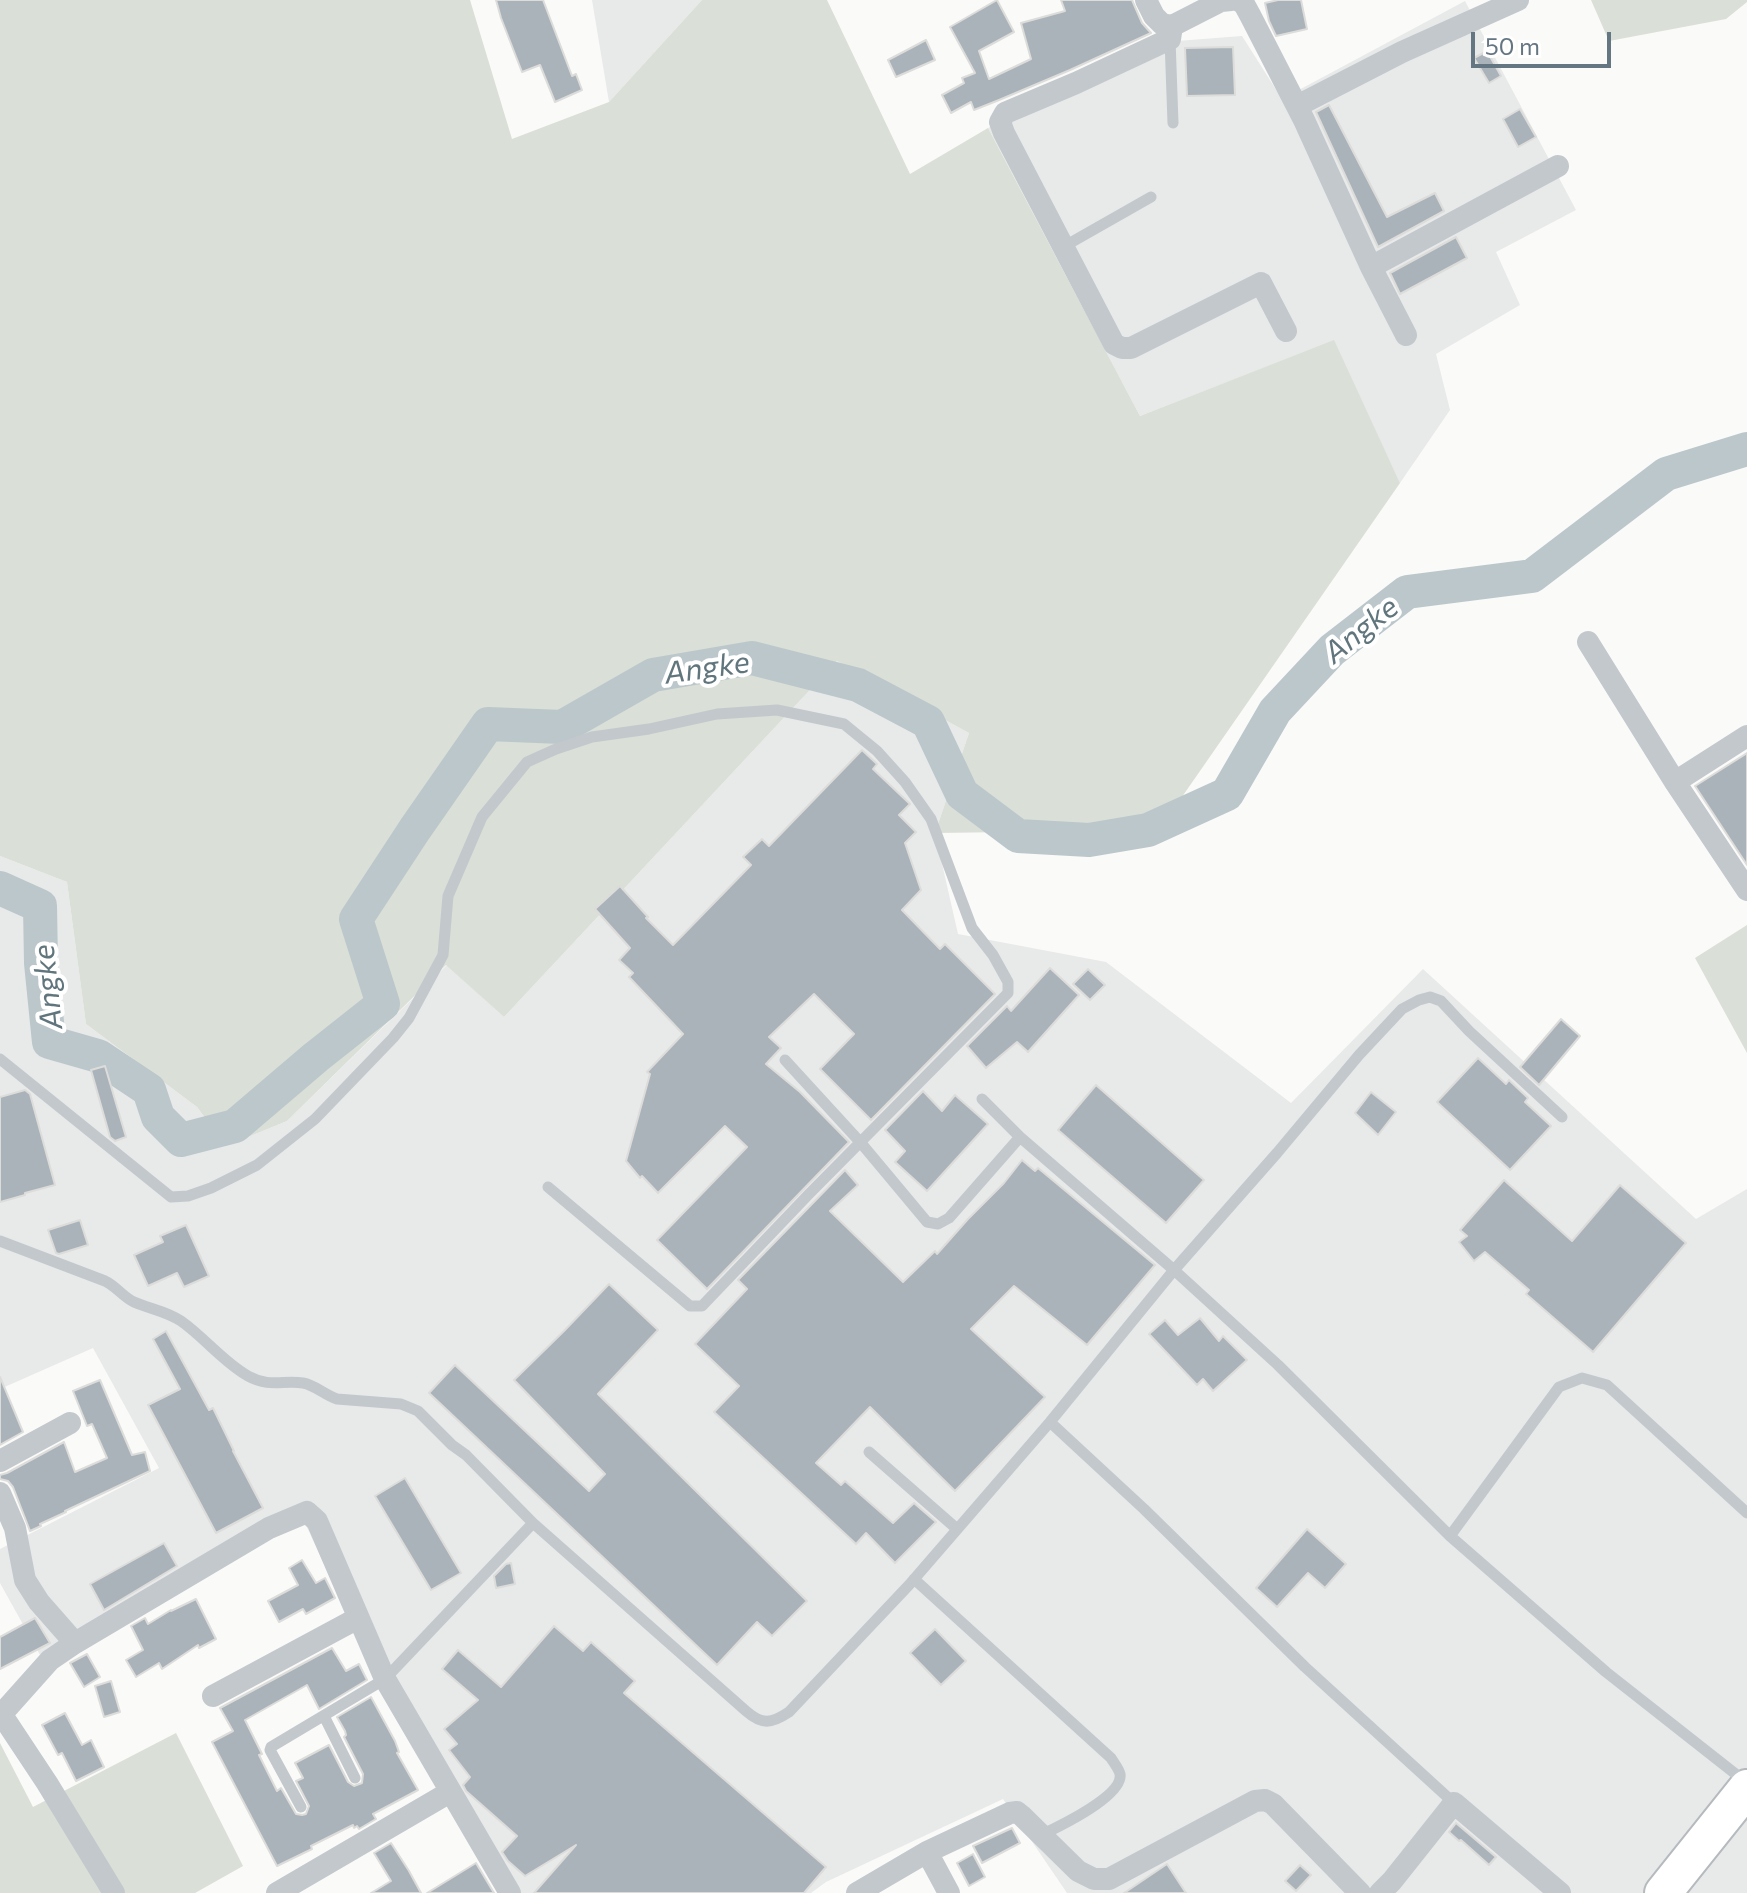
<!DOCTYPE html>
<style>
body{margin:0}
#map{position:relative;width:1747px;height:1893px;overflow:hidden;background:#fafaf8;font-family:Commissioner,sans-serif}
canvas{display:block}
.scale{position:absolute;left:1471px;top:32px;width:140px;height:36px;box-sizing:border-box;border:4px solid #657683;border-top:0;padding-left:10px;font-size:24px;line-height:28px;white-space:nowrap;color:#657683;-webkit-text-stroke:6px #fff;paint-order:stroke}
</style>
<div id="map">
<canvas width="1747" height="1893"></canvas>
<div class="scale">50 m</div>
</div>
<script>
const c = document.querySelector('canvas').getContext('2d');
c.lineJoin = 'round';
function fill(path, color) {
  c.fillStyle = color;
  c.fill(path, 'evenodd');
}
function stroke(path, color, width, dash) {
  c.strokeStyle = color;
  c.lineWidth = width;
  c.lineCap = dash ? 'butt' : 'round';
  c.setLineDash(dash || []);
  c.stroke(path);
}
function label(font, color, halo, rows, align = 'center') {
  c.font = font + ' Commissioner,sans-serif';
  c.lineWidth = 8;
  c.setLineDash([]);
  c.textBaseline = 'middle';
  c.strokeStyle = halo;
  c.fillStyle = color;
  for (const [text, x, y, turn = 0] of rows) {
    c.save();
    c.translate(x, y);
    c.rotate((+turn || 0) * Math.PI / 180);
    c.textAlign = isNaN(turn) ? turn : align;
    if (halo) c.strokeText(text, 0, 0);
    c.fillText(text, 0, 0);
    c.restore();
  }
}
const built = new Path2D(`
 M592,0h110l-93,102z
 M1465,1l111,209 -80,42 24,53 -84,49 14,56 -50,73 -67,-142 -193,75 -152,-288 176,-86 78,-6 40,63z
 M837,661l132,72 -34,100 23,101 148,28 185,141 132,-134 273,250 51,-30v704h-680l-64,-94 -177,83 -15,11h-307l-132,-225 -73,-158 -259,145 -40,-72v-34l159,-81 -66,-120 -93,41v-533l67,26 19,142 111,83 29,39 61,-25 160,-156 57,52z`);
const green = new Path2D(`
 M0,0h470l42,139 97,-37 93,-102h125l83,174 78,-46 152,288 194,-76 66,143 -241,347 -224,3 34,-100 -132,-72 -333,356 -58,-52 -159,156 -61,25 -29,-39 -111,-83 -19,-142 -67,-26z
 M1591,0h156v2l-21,17 -117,22z
 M1747,925v128l-52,-95z
 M176,1733l67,133 -48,27h-195v-150l33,64z`);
const river = new Path2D(`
 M0,888l40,18 1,57 8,79 49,14 51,34 9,27 23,23 54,-14 81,-69 67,-53 -27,-85 59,-90 73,-105 74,3 91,-52 99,-17 106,27 70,37 34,72 56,42 71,4 59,-10 79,-36 48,-83 57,-61 75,-58 125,-16 134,-102 81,-25`);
const building = new Path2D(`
 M496,0h47l29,76 4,-2 6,16 -27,12 -15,-37 -18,7 -21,-54z
 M997,0l17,32 -35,19 10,28 42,-20 -10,-36 44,-12 -4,-11h71l10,23 9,10 -81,37 -71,30 -25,10 -3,-8 -20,11 -9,-18 22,-12 -2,-5 13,-5 -25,-46z
 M1278,0h23l6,29 -31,7 -7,-15 -4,-18z
 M926,40l9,20 -39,17 -8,-17z
 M1233,47l2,48 -48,1 -2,-48z
 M1487,51l14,25 -12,7 -15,-25z
 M1329,105l58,112 48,-24 9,18 -66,36 -62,-135z
 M1520,109l16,28 -18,10 -15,-28z
 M1456,237l11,21 -67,36 -10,-21z
 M862,750l15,14 -4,5 37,35 -11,11 17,17 -11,11 16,47 -19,20 38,39 5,-5 50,50 -124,126 -51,-51 34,-35 -40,-40 -45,43 12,11 -15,16 34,28 49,50 -142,147 -50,-49 90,-93 -22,-21 -67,67 -16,-17 -2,2 -14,-17 24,-87 -3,-2 36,-38 -54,-57 4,-4 -14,-13 11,-12 -35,-39 25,-23 28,31 -2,1 27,27 78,-80 -8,-8 19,-18 7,7z
 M1747,753v112l-52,-79z
 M1050,968l29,27 -51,57 -11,-10 -31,26 -19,-22 40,-40 4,5z
 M1088,969l17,16 -15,15 -17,-16z
 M1561,1019l19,17 -41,49 -19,-18z
 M1478,1058l28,26 3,-4 19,18 -3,4 26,24 -41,44 -73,-68z
 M105,1066l21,71 -11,4 -5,-4 -19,-67z
 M1096,1085l108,95 -38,43 -108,-93z
 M25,1090l5,4 25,91 -30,8v2l-25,7v-105z
 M923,1091l19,20 13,-16 33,29 -61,67 -32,-29 10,-11 -20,-21z
 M1371,1092l25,20 -18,23 -23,-22z
 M1022,1160l13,11 3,-3 117,97 -68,80 -73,-59 -43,43 74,68 -90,94 -85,-84 -54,56 25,22 4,-4 48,42 21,-20 22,19 -41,41 -29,-30 -10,11 -142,-132 25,-26 -44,-42 52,-55 -9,-9 107,-110 13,15 -28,26 73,71 32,-31 2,3 31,-35 36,-36z
 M1504,1180l68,61 48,-56 66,58 -93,109 -67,-58 3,-4 -44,-38 -11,9 -15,-19 8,-6 -7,-6z
 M80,1220l8,25 -29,9 -3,-1 -8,-23z
 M186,1225l23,51 -25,11 -7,-14 -29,13 -14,-31 29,-13 -3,-6z
 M609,1284l49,46 -60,64 209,207 -35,35 -15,-14 -40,43 -288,-272 26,-28 134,126 16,-17 -91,-94 50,-49z
 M1200,1318l19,23 4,-5 24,24 -34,31 -10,-12 -6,6 -48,-51 16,-14 13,15z
 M166,1331l43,79 4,-2 21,43h-1l30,57 -47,25 -68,-128 32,-16 -27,-50z
 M0,1377l23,55 -23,13z
 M100,1380l32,75 13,-3 5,19 -85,40 1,1 -26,12 1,2 -11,5 -17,-44 -5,-6 -8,-2v-4l7,-2 57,-31 11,30 32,-14 -15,-34 -5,2 -14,-35z
 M405,1478l56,95 -30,17 -56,-94z
 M1307,1529l39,35 -21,24 -17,-15 -31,34 -21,-19z
 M164,1543l13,23 -73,44 -14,-26z
 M302,1560l14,23 9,-5 10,20 -29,16 -3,-5 -24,13 -11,-21 30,-16 -9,-17z
 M511,1563l4,21 -19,4 -2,-12 12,-12z
 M196,1599l20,40 -17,9 -1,-3 -36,24 -3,-6 -23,14 -10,-17 17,-10 -12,-24 14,-8 3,6 23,-14v1z
 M35,1618l15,25 -50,26v-32z
 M554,1626l29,25 8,-9 44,39 -11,12 202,174 -22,26h-270l42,-48 -51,31 -17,-15 -6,-9 15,-16 -51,-45 -3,-6 7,-8 -21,-27 8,-6 -13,-15 34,-29 -36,-31 16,-19 43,37z
 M935,1629l31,32 -25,24 -31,-32z
 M332,1648l14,23 13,-7 8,16 -48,29 -12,-24 -62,35 17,34 -3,1 18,36 4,-3 15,26 6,1 4,-1 3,-8 -13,-25 7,-3 -8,-15 34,-18 19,37 6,4 8,-3 1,-9 -19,-37 2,-2 -1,-4 -8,-14 34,-20 24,44 4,11 -2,1 21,37 -45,24 3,5 -17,10 -2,-3 -3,2 -1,-3 -42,21 1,3 -35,17 -65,-124 21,-11 -13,-23z
 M87,1654l13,23 -16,10 -14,-24z
 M111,1681l9,31 -16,5 -9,-31z
 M65,1713l17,32 9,-5 13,27 -28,14 -14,-28 -4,2 -16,-30z
 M1456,1823l40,34 -7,8 -28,-25 -2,1 -10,-9z
 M1012,1828l8,15 -38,20 -9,-17z
 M391,1843l18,28 12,22h-50l20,-12 -17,-28z
 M973,1854l12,23 -16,9 -12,-23z
 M476,1863l18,30h-67z
 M1167,1864l19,29h-62z
 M1300,1865l11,10 -15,16 -11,-10z`);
const lane = new Path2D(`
 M1170,39l3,84
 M1063,247l88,-50
 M0,1059l171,138 17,-1 23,-8 46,-23 58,-46 78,-81 16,-20 34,-63 5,-59 34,-79 45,-55 29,-13 36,-12 57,-8 68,-15 60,-4 67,14 33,27 28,31 26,37 41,109 21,27 15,27v11l-199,201 -107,112h-12l-142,-119
 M785,1060l76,83 66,79 11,2 11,-6 71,-81
 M982,1099l38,38 154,133 104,95 172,171 156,136 141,111
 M0,1241l105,40c11,5 18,16 29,21 16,7 32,9 47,19 23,16 42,41 67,55 22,12 34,4 55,7 12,2 22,12 34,16l64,5 17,7 34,34 14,10 67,68 213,188c16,14 25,13 43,1l120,-127 141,-163 124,-152 103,-117 82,-98 43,-46 17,-9 11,-3 11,4 28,30 93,86
 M1050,1422l94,87 161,158 149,136
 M869,1452l88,77
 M1450,1536l109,-149 23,-9 25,7 140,128
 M914,1579l197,179c3,5 8,11 9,16 4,22 -62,53 -79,61
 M324,1716l31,62
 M301,1807l-31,-57 1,-3 114,-68 148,-156`);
const street = new Path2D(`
 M1146,0l8,16 8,8 10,2 49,-25 10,-1
 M1238,0l6,4 6,11 54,105 67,147 35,68
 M1172,26l-2,13 -94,44 -71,30 -5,9 4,11 110,211 8,4h9l130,-65 25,48
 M1297,106l105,-54 116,-52
 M1371,267l187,-101
 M1588,642l87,140 72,108
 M1675,782l72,-46
 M0,1461l70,-38
 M0,1493l15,35 10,52 14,22 36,41
 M213,1696l145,-78
 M2,1715l45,68 67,110
 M0,1716l50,-56 25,-17 194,-115 38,-16 10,9 68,158 125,214
 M927,1852l22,41
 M277,1893l173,-101
 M857,1893l70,-41 83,-39 7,-1 5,4 56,55 16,8h15l146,-78 10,-1 8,4 87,89
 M1380,1893l12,-12 62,-78 106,90`);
const primary = new Path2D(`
 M1663,1893l84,-105`);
const waterNames = [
 ["Angke",1361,630,-39],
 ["Angke",707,668,-8],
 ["Angke",48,987,-96]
];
fill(built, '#e8e9e9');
fill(green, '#dadfd7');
stroke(river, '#bbc7cb', 34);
fill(building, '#aab3b9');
stroke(building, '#dcdcda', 2);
stroke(primary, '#b5babe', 40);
stroke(lane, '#c3c8cc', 11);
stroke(street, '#c3c8cc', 22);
stroke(primary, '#fff', 36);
label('italic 30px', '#60757c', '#fff', waterNames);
</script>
